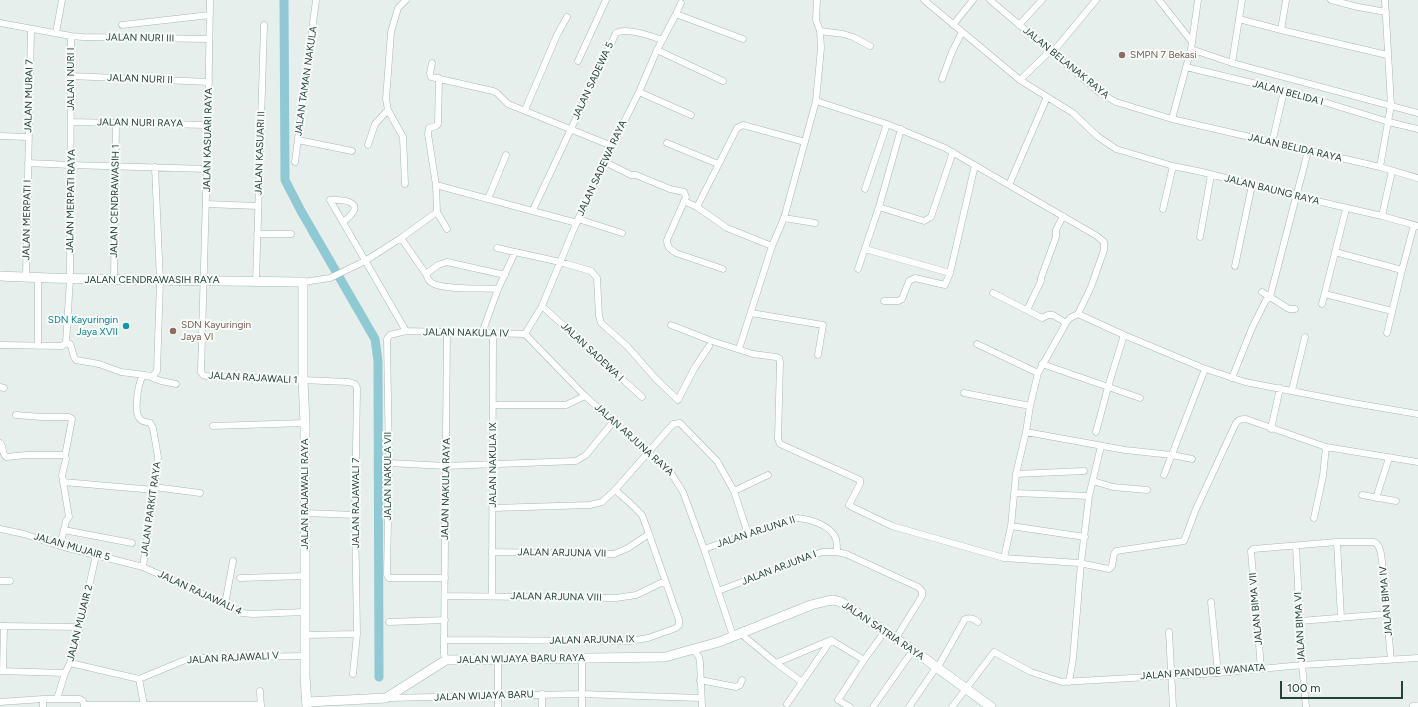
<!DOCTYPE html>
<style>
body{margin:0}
#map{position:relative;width:1418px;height:707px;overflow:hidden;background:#e6efeb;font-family:Figtree,sans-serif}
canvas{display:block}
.scale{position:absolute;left:1280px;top:681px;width:123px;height:18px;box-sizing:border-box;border:2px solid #24423a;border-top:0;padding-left:5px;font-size:12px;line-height:14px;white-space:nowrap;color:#24423a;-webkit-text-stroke:3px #f7fbf9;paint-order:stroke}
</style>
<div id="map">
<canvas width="1418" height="707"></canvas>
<div class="scale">100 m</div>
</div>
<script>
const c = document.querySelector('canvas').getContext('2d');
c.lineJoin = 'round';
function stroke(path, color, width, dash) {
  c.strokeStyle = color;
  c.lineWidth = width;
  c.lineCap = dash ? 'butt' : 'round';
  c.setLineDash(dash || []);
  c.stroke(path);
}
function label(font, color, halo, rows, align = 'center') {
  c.font = font + ' Figtree,sans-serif';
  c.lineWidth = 4;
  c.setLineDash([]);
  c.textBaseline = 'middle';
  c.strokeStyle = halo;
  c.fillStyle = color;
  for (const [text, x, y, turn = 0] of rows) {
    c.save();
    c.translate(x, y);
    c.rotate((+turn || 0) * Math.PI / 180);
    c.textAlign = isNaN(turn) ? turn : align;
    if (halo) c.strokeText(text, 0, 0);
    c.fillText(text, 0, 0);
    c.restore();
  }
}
const canal = new Path2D(`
 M284,0l1,180 16,31 74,128 3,22 1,316`);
const street = new Path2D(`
 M210,0l-2,125 -7,247 2,3 3,1 143,6 6,2 2,4 -2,127 2,119 -4,40
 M924,0l96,80 53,33 24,23 19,13 57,17 29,6 93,24 87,20 36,10
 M990,0l110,93 16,9 56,17 208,48 38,11
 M1159,0l33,42
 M1331,0l27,7 28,5
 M676,14l67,25
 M1239,19l42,11 106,25
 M0,23l71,13 12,1 126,2
 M122,25l88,-10
 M953,25l20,-25
 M1019,25l23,-25
 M1281,30l5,-30
 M820,31l23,3 10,3 17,9
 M56,33l6,-33
 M1191,49l41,14 186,50
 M657,50l66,31
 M1053,52l43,-52
 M578,61l28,-61
 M432,63l-2,10 1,4 62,14 4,2 11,11 104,42
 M1232,63l10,-63
 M1186,67l112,27 91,28 29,7
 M71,76l138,6
 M942,79l10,-27 10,-20
 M1020,80l31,-30
 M639,92l52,23
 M816,101l71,23 58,24 152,88 7,6v8l-13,37 -13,27 -8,4 -4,5 -28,50 -8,33
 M525,110l32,-75 10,-18
 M1172,119l19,-70 7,-49
 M71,122l137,3
 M0,136l28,1
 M298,140l54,11
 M667,143l51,21
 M1272,143l12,-52
 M368,145l7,-21 13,-14
 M295,162l21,-162
 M605,162l26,13h5l34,14 14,3 2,5 -19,43c0,7 3,9 9,13l47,16
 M28,163l43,2 136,4
 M1380,167l11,-62 -6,-105
 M405,184l-2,-47 -15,-27 -2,-11 5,-67 7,-24 8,-8
 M436,185l141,38
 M1009,185l38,-88
 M865,189l22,-65
 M488,199l18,-44
 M684,201l13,6 30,21 45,18
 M206,204l52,2
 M697,207l40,-79 6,-3 62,17
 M879,207l45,14 7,-4 22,-65
 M1163,209l10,-43
 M533,210l83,-177c11,-6 35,3 46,7
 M437,212l-1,-27 -8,-51 1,-6 7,-2 2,-2 1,-46
 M437,212l10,17
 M1382,216l10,-45
 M784,218l31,5
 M578,219l44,14
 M343,222c23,-17 8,-23 -13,-22l76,131
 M257,234h34
 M1200,237l11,-62
 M401,238l25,36c2,5 3,8 8,10 13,6 49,4 64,5
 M497,248l63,14 31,9 6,7 2,38 2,7 26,23 29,33 22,21 16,-31 15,-23
 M865,249l85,24
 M1335,252l67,18
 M1235,266l17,-81
 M858,269l21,-62 22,-78
 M426,274l12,-9 9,-3 58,13
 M26,277l5,-248
 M38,278v68
 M114,280l2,-158
 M256,281l8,-256
 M303,282l27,-4 35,-17 36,-23 36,-26
 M1262,292l27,17h6
 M993,293l49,25 6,-3h5l13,8
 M1325,294l67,17
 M884,301h14l4,-2 7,-18 6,-3 30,7 5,-12 25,-108
 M1322,304l24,-95
 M542,306l100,91
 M1027,310l14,-29v-3l15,-41v-7l7,-14
 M751,313l72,12 -5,30
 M1078,314l46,21 79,33 42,14 108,21 65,11
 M671,325l41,16 41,13 23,3 3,1 1,4 -2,77 2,5 80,36v4l-11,21 3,2 40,19 112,32 75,5 30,6 3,-3 2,-12 2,-3 68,-10 12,-32 39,-84c2,-5 5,-6 11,-6l80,28 92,15
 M482,333l16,-44 17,-37
 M1387,333l15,-63 12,-45
 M525,334l60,62 86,77 12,19 21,57 29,87
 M525,334l17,-28 36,-87 34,-73 27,-54 18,-42 18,-34 6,-13
 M66,343l4,1c3,5 2,12 6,16l23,4 22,8 24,3 16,6 15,3
 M977,344l61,29
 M0,345l62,1 4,-3 4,-64 1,-243
 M739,349l33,-103 12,-28 32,-117 5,-53 -1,-17 -4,-11 1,-20
 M1042,364l98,34
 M1232,378l20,-50 14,-28 4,-3 38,-146
 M0,387l4,1
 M1292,390l13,-53
 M964,393l66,13 -4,26 99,18 47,5 20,4
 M493,405h73l19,-9
 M16,415l26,2h27l3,2 -7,37
 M213,426l92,-3
 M1271,429l9,-41
 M1096,432l12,-45 16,-52
 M0,443c4,3 1,10 6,14l21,-2h38l1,4 -4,16 7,42 -3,4 -6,25
 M389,463l57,3 130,-5 10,-6 27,-33
 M1016,474l68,-3
 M1164,475l41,-106
 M1093,481l20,6 34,3
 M63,482l91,8
 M154,487l46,6
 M734,491l34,-16
 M1015,493l74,3
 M1362,495l34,6
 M1376,498l13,-40
 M493,508l97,-3 12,-3 13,-12 58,-66 7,-1 37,38 17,30 14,43
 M305,513l50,2
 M1314,518l9,-42 3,-29
 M1011,526l74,11
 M0,529l24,5 36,12 83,21 80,36 19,10 11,1 52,-2
 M64,530l68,13
 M1337,542l4,76
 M1296,546l6,119 4,42
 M704,549l93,-31c13,1 34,7 39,21 1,4 1,8 1,13
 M492,552l122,2 14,-6 21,-14
 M1004,558l7,-32 5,-52 10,-42
 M143,567l15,-110 -5,-29 -3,-5c-2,-1 -7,-1 -9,-3 -8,-5 -3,-35 1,-43l3,-2 7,2 5,-6 3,-90 -5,-114
 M240,578l65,-2
 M445,578h-56l-2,-3 2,-112 -2,-124 3,-4 16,-4 119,3
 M0,581h10
 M718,591l104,-39h15l9,2 72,33 4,4v5l-26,42
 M445,596l171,2 20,-3 29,-14
 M492,596l1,-263
 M1211,602l7,71
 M225,604l8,-43
 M1300,621l87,-7
 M389,622l56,-2
 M0,626l80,1
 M1169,632l4,75
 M740,633l36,30 26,19
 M305,635l52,-1
 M445,640l184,1 19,-3 28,-10 3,-3v-5l-30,-86 -7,-19 -12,-12 -15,-13
 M693,649l6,8 1,5 2,45
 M446,660l-2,-6v-9l3,-313
 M498,660v47
 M70,663l69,16 46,-19 7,-2 114,-2
 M776,663l55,-23 33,20
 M1261,668l-10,-117 2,-2 84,-7h37c7,3 7,13 8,19l9,99
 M0,671l65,2 5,-10 10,-36 16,-72
 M3,671l1,-45
 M139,679l5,26
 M700,680l36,7 4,-2 2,-5
 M1069,682l4,-23 8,-96 8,-67 12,-50
 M260,691l1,16
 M542,694v13
 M388,698l193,-4 119,4
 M43,699v8
 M57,699l8,-26
 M0,702l43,-3h37l3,2 1,6
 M787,704l44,-64
 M84,705h177
 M582,707v-49
 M850,707l-12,-7 26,-40 21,-29
 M873,707l40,-57
 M909,707l26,-38 3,-2 27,-48c6,-2 9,0 13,3
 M952,707l42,-55 37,20 31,10 156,-9 84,-8 116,-7`);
const secondary = new Path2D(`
 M0,276c101,5 202,4 303,6v98l2,43v253l2,31
 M307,702l79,-4 60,-38 219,-3 54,-15 92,-37 16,-4 7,-1 7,2 72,48 78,57
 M1414,707h4`);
const markers = [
 [1122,55,4,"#8d6e63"],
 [126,326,4,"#0f9aa8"],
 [173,331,4,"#8d6e63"]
];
const streetNames = [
 ["JALAN NURI III",140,38,1],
 ["JALAN BELANAK RAYA",1066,63,39],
 ["JALAN NURI I",71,79,-90],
 ["JALAN NURI II",140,79,2],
 ["JALAN TAMAN NAKULA",306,81,-82],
 ["JALAN SADEWA 5",593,81,-65],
 ["JALAN BELIDA I",1288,93,15],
 ["JALAN MURAI 7",29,96,-89],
 ["JALAN NURI RAYA",140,123,1],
 ["JALAN KASUARI RAYA",208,140,-89],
 ["JALAN BELIDA RAYA",1295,148,13],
 ["JALAN KASUARI II",260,153,-88],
 ["JALAN SADEWA RAYA",602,168,-65],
 ["JALAN BAUNG RAYA",1272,190,14],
 ["JALAN MERPATI RAYA",71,201,-89],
 ["JALAN CENDRAWASIH 1",115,201,-89],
 ["JALAN MERPATI I",27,220,-89],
 ["JALAN CENDRAWASIH RAYA",152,280],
 ["JALAN NAKULA IV",466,333,1],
 ["JALAN SADEWA I",592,352,43],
 ["JALAN RAJAWALI 1",253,378,3],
 ["JALAN ARJUNA RAYA",634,440,42],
 ["JALAN NAKULA IX",493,465,-90],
 ["JALAN NAKULA VII",388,476,-90],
 ["JALAN NAKULA RAYA",446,489,-89],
 ["JALAN RAJAWALI RAYA",305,494,-90],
 ["JALAN RAJAWALI 7",356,503,-90],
 ["JALAN PARKIT RAYA",151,509,-82],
 ["JALAN ARJUNA II",756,532,-18],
 ["JALAN MUJAIR 5",72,547,16],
 ["JALAN ARJUNA VII",562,553,1],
 ["JALAN ARJUNA I",779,568,-21],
 ["JALAN RAJAWALI 4",200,593,25],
 ["JALAN ARJUNA VIII",556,597,1],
 ["JALAN BIMA IV",1386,601,-95],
 ["JALAN BIMA VII",1256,609,-95],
 ["JALAN MUJAIR 2",80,623,-76],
 ["JALAN BIMA VI",1300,627,-93],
 ["JALAN SATRIA RAYA",883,631,34],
 ["JALAN ARJUNA IX",592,640,-1],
 ["JALAN RAJAWALI V",233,658,-3],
 ["JALAN WIJAYA BARU RAYA",521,659,-1],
 ["JALAN PANDUDE WANATA",1203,672,-4],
 ["JALAN WIJAYA BARU",484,696,-2]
];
const educationNames = [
 ["SMPN 7 Bekasi",1130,55],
 ["SDN Kayuringin",181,325],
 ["Jaya VI",181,337]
];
const cultureNames = [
 ["SDN Kayuringin",118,320],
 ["Jaya XVII",118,332]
];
stroke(canal, '#8ec9d4', 9);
stroke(street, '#a8b8b2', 7);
stroke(secondary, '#a4bbb3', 10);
stroke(street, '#fff', 6);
stroke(secondary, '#fff', 9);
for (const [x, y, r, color] of markers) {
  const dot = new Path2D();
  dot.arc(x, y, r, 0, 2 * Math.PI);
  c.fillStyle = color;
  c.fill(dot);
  stroke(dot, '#f7fbf9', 1.5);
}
label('10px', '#24423a', '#f7fbf9', streetNames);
label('10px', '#785e54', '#f7fbf9', educationNames, 'left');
label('10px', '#0d838f', '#f7fbf9', cultureNames, 'right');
</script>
